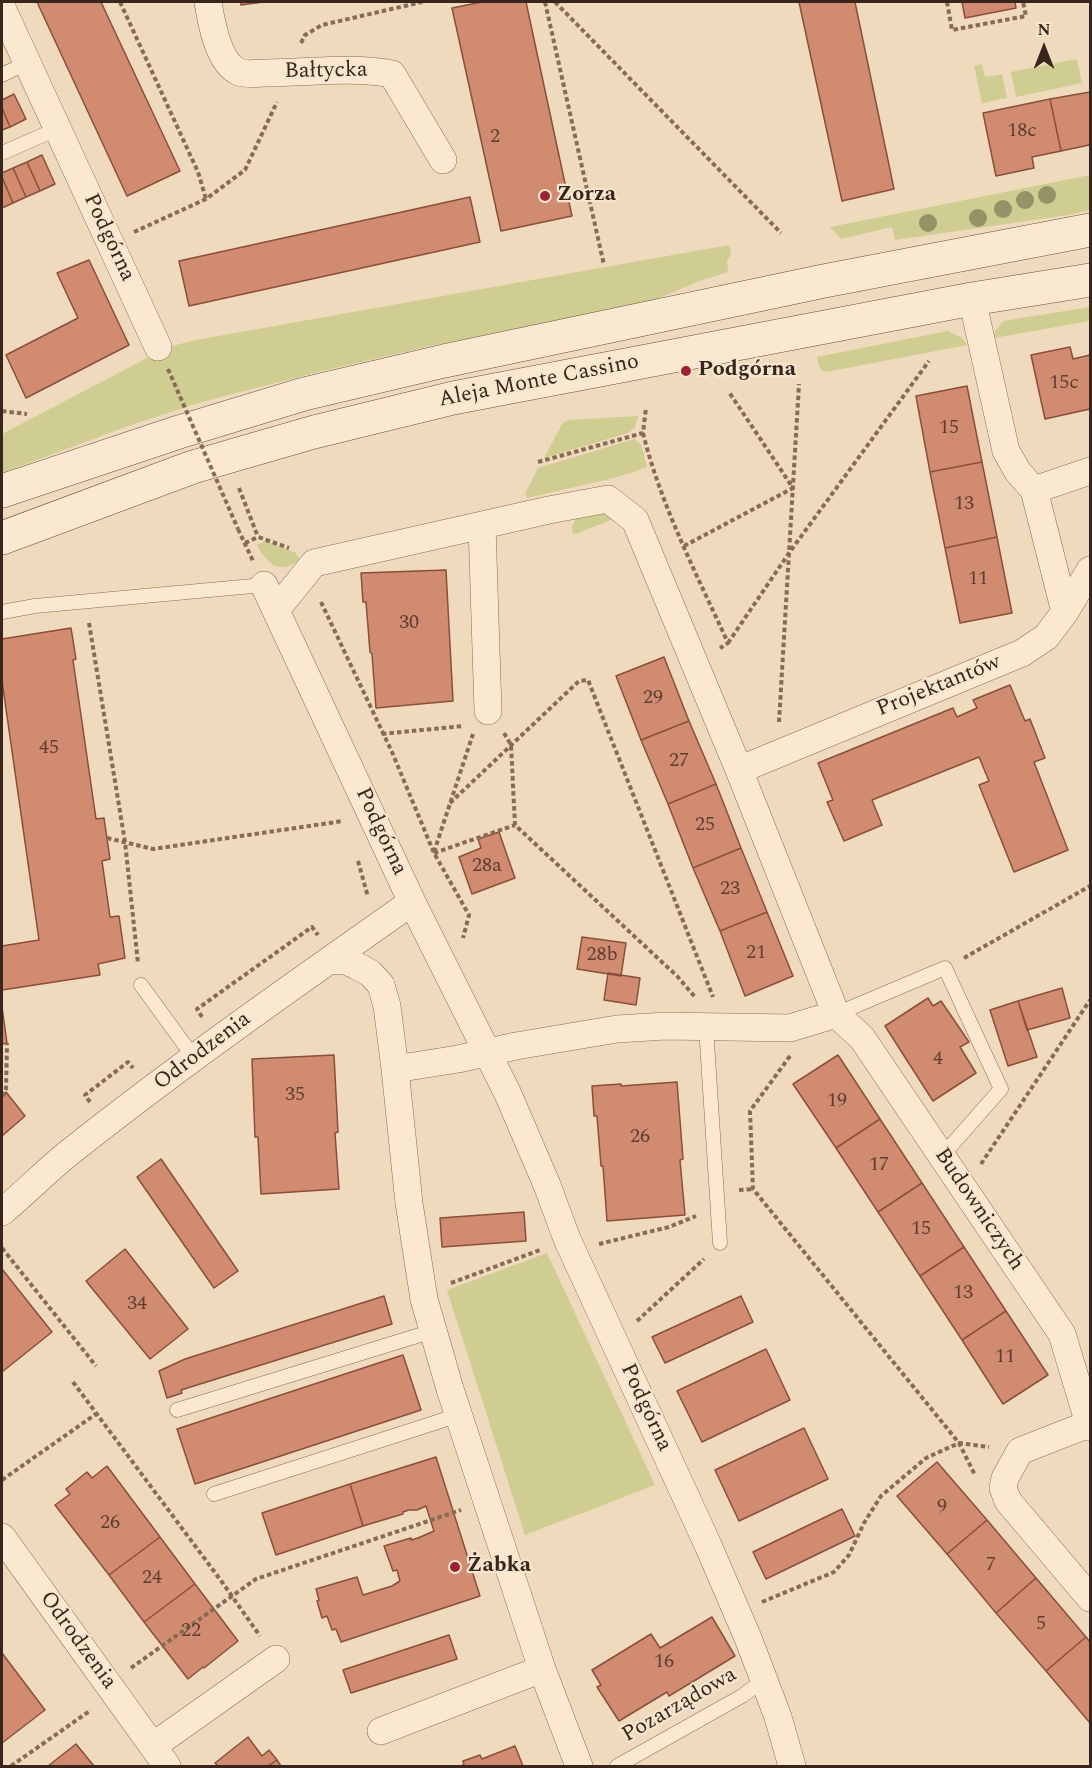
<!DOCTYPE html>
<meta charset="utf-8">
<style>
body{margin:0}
#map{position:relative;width:1092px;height:1768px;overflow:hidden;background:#f0dabd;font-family:Spectral,serif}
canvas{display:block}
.frame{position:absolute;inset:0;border:3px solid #38251b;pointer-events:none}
.north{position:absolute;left:1014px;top:18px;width:60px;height:60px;-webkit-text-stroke:4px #f7e5cd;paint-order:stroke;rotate:0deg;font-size:16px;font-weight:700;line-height:24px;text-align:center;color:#38251b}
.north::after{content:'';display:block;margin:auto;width:21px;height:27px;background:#38251b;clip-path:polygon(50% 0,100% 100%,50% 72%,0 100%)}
</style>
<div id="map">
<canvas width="1092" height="1768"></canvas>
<div class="frame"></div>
<div class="north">N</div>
</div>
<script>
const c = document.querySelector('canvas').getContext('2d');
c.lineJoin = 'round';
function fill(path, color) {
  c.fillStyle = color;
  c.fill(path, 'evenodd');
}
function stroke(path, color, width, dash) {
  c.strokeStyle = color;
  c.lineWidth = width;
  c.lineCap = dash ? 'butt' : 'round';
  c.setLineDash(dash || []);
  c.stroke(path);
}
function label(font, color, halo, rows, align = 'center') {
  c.font = font + ' Spectral,serif';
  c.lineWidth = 4.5;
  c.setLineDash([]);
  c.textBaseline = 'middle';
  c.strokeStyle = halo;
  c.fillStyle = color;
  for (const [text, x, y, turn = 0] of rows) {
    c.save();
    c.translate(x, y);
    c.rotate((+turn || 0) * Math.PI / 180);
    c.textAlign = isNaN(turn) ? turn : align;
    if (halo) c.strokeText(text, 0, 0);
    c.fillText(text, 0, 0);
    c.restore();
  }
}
const green = new Path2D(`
 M1077,59l5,24 -66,14 -5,-25z
 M982,64l3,13 17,-3 5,24 -25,5 -8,-37z
 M1090,175v35l-22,5 -173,25 -3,-13 -51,12 -11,-12z
 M729,245l2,9 -4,7 1,11 -31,10 -45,19 -222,45 -116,27 -112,29 -71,23 -129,48v-39l166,-87 28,-7z
 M1090,307v14l-96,17 1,-7 8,-10z
 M948,331l14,7 5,7 -141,27c-7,-2 -8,-8 -9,-15z
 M638,416l-3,12 -7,5 -84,25 18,-34 6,-4z
 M634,439l7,5 6,23 -29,10 -91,21 -2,-4 13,-26z
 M604,508l9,11 -37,15h-3l-1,-8 5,-9z
 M265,541l31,12 4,6c-20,17 -33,5 -43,-14z
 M547,1253l108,232 -130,50 -78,-245z`);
const building = new Path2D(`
 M37,2h64l79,169 -53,25z
 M241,2h22l-22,3z
 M482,2h44l46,214 -71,15 -49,-223z
 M799,2h56l39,187 -52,12z
 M962,2h53l1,6 -51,10z
 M1090,92v55l-1,-2 -28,6 -11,-52z
 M14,94l12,25 -16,8 -8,-19v-8z
 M1050,99l11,52 -29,6 2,11 -38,8 -13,-63z
 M2,108l8,19 -8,3z
 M42,155l13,29 -15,7 -13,-29z
 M27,162l13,29 -14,6 -13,-29z
 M13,168l13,29 -13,6 -11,-26v-4z
 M2,177l11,26 -11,5z
 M470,197l10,45 -291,64 -10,-45z
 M89,260l40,85 -103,53 -20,-43 72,-37 -21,-45z
 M1070,347l3,12 17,-4v54l-45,10 -14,-64z
 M967,386l15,76 -52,10 -14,-76z
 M982,462l15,75 -52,11 -15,-76z
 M997,537l15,76 -52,10 -15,-75z
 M446,570l7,131 -77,7 -4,-54 -2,-2 -4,-50h-3l-2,-29z
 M71,628l5,31 -3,1 23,159 8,-1 6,41 -8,2 8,56 9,-1 6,42 -27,6 2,11 -98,15v-44l37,-6 -37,-259v-42z
 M664,657l25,64 -48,19 -25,-64z
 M1010,685l15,36 5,-2 15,39 -11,4 34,88 -54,22 -35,-87 10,-4 -10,-24 -107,43 10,25 -38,16 -17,-39 6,-2 -15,-37 135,-55 4,9 20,-9 -4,-8z
 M689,721l27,63 -48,20 -27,-64z
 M716,784l25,64 -48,20 -25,-64z
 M499,832l16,46 -43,16 -13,-37 22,-9 -3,-9z
 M741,848l26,64 -47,19 -27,-63z
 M767,912l26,64 -48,20 -25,-65z
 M582,937l44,6 -5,33 -44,-7z
 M608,973l32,5 -4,27 -32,-5z
 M1062,988l8,30 -43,12 -9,-29z
 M928,998l5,8 8,-5 28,41 -9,5 16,26 -43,28 -48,-75z
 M1018,1001l19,56 -29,9 -18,-56z
 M2,1007l5,36 -5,1z
 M334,1055l4,77 -3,1 4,56 -78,5 -3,-57h-3l-3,-78z
 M838,1055l42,64 -44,29 -43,-64z
 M677,1082l6,77 -3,1 5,55 -78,6 -4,-55h-2l-4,-50h-3l-2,-30 29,-2v2z
 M6,1092l19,24 -23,20v-40z
 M880,1119l42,64 -44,29 -42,-64z
 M161,1159l77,112 -24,17 -77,-111z
 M922,1183l42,64 -44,29 -42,-64z
 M524,1212l2,29 -84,6 -2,-29z
 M964,1247l42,64 -44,29 -42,-64z
 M125,1249l63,80 -38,30 -64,-78z
 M2,1269l50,63 -50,40z
 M384,1296l8,28 -211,66 1,3 -15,5 -8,-27 26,-12z
 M741,1296l12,26 -88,41 -13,-26z
 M1006,1311l42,64 -45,29 -41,-64z
 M766,1349l24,51 -88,42 -25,-51z
 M403,1355l18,55 -226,74 -18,-55z
 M804,1428l24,51 -89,42 -24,-51z
 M436,1457l44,139 -139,46 -5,-13 -4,1 -5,-14 -5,2 -5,-17 2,-1 -3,-11 41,-12 6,18 29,-9 8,-5 -3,-11 -4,1 -9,-25 27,-8v2l7,-2 16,-7 -8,-25 -9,4h-8l-6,2v2l-40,12 -13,-42z
 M937,1462l50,58 -40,34 -50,-58z
 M107,1466l53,71 -51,38 -54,-70 15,-11 -4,-5 21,-17 5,6z
 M350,1484l13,42 -87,29 -14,-42z
 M842,1509l13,27 -89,43 -13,-27z
 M987,1520l49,58 -40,35 -49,-59z
 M160,1537l35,47 -51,38 -35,-47z
 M1036,1578l50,59 -40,34 -50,-58z
 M195,1584l43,57 -34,27 -1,-1 -15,12 -44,-57z
 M712,1617l23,39 -66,40 -2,-4 -48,29 -22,-34 4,-2 -9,-15 59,-36 9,14z
 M449,1635l8,24 -106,34 -8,-23z
 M1086,1637l4,5v81l-44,-52z
 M2,1653l43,57 -43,33z
 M248,1737l14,19 7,-6 8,10 -9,6h-50l-3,-3z
 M76,1744l18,22h-46z
 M515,1746l8,20h-63l4,-1 -1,-4 17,-6 2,4z
 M277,1760l4,6h-13z`);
const path = new Path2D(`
 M120,2l78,170 8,27
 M545,2l59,263
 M555,2l226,231
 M947,2l5,28 74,-14 -3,-14
 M301,43l4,-8 17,-10 100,-23
 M134,232l72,-33 39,-29 32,-68
 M2,411l25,3
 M643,433c18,73 54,142 85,210l-8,5
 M538,462l105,-29 3,-25
 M239,488l19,49
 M238,529l15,32
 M245,543l13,-6 31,11
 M684,546l109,-58 -64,-96
 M321,602l71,150 42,101 35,62 -6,23
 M89,623l36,219 13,121
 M728,643l61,-90 140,-192
 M779,722l20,-338
 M504,733l7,12 4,80 162,151 18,21
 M382,734l81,-8
 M450,803l129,-122 9,-1 125,317
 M107,838l46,11 190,-28
 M434,852l39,-118
 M434,853l81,-28
 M358,861l10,36
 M964,958l126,-72
 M202,1017l-5,-8 115,-82 6,8
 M790,1056l-40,55 3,78 206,254 16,32
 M2,1096l4,-4 1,-49
 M90,1102l-5,-7 43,-33 5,6
 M981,1164l109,-164
 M739,1190l14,-1
 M599,1244l70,-17 27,-11
 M2,1248l94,118
 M451,1283l89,-33
 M637,1321l67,-62
 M73,1382l149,200 38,54
 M2,1480l94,-66
 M762,1602l72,-30 15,-17 15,-32 17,-27 45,-38 33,-15 30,4
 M131,1668l125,-89 205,-69
 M11,1766l80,-56`);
const lane = new Path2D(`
 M2,75l24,-12
 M2,153l55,-24
 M2,612l33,-6 229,-21
 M141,985l54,74
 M836,1014l109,-46 56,121 -59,67
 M706,1027l14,216
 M177,1410l256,-79
 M214,1494l245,-79
 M617,1766l125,-70 22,-16`);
const street = new Path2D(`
 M208,2c3,19 10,61 31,70 7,3 20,1 28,1 41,0 84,-7 125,1l51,86
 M2,8l156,339
 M972,299l34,152 12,21 16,18 31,122 -19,25 -24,16 -283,117 97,244 26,24 200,296 28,93
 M1034,490l56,-19
 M482,525l6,186
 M264,585l148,317 96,192 39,91 20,54 141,306 40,93 30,79 14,49
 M276,610l38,-47 235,-53 59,-11 27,21 104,250
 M1065,612l25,-42
 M330,960l16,1 11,5 13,7 11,12 6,21 8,63 14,134 15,96 26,90 92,280 37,97
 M395,1069l63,-10 58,-13 101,-17 49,-3 124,2 46,-14
 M2,1212c23,-19 44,-41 68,-60 111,-88 227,-169 342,-250
 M1089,1424l-69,27 -15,27 -2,10 5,13 82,97
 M2,1537l165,229
 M381,1731l161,-62
 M153,1746l123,-87`);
const secondary = new Path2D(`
 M2,491l177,-59 125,-38 140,-33 380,-80 266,-51
 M2,538l191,-71 121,-35 139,-34 519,-99 118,-19`);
const pathBridge = new Path2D(`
 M168,369l70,160`);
const trees = [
 [1047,195],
 [1025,200],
 [1003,209],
 [978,218],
 [928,223]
];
const markers = [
 [545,196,6,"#9c2234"],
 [686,371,6,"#9c2234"],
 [455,1567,6,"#9c2234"]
];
const numberNames = [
 ["18c",1022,132],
 ["2",495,138],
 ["15c",1064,384],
 ["15",949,429],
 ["13",964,505],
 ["11",978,580],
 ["30",409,624],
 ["29",653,699],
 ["45",49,749],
 ["27",679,762],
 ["25",705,826],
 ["28a",487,867],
 ["23",730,890],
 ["21",756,954],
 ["28b",602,956],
 ["4",938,1060],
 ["35",295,1096],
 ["19",837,1102],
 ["26",640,1138],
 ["17",879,1166],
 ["15",921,1230],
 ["13",963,1294],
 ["34",137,1305],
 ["11",1005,1358],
 ["9",942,1508],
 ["26",110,1524],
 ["7",991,1566],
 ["24",152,1579],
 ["5",1041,1625],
 ["22",191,1632],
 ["16",664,1663]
];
const streetNames = [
 ["Bałtycka",326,72,-1],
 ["Podgórna",108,238,65],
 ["Aleja Monte Cassino",539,382,-11],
 ["Projektantów",939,687,-22],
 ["Podgórna",380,832,65],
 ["Odrodzenia",203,1052,-37],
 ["Budowniczych",978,1210,56],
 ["Podgórna",645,1408,65],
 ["Odrodzenia",77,1641,54],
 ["Pozarządowa",680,1706,-30]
];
const poiNames = [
 ["Zorza",557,196],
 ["Podgórna",698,371],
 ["Żabka",467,1567]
];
fill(green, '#cfcd91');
fill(building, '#d18b71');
stroke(building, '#8a4e3a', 1.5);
stroke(lane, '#896a55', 15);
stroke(street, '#896a55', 28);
stroke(secondary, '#6b4b39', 34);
stroke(path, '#896a55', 4, [4.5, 3]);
stroke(lane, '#fbe8d1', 14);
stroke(street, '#fbe8d1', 27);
stroke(secondary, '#fbe8d1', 33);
stroke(pathBridge, '#896a55', 4, [4.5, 3]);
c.fillStyle = '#979167';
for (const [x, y] of trees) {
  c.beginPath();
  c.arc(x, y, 9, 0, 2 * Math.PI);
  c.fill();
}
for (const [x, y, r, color] of markers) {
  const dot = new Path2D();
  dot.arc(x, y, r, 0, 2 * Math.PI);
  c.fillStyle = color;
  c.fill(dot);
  stroke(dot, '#f7e5cd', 2);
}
label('20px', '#5e3e30', null, numberNames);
label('22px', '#38251b', '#f7e5cd', streetNames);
label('bold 22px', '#38251b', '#f7e5cd', poiNames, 'left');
</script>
